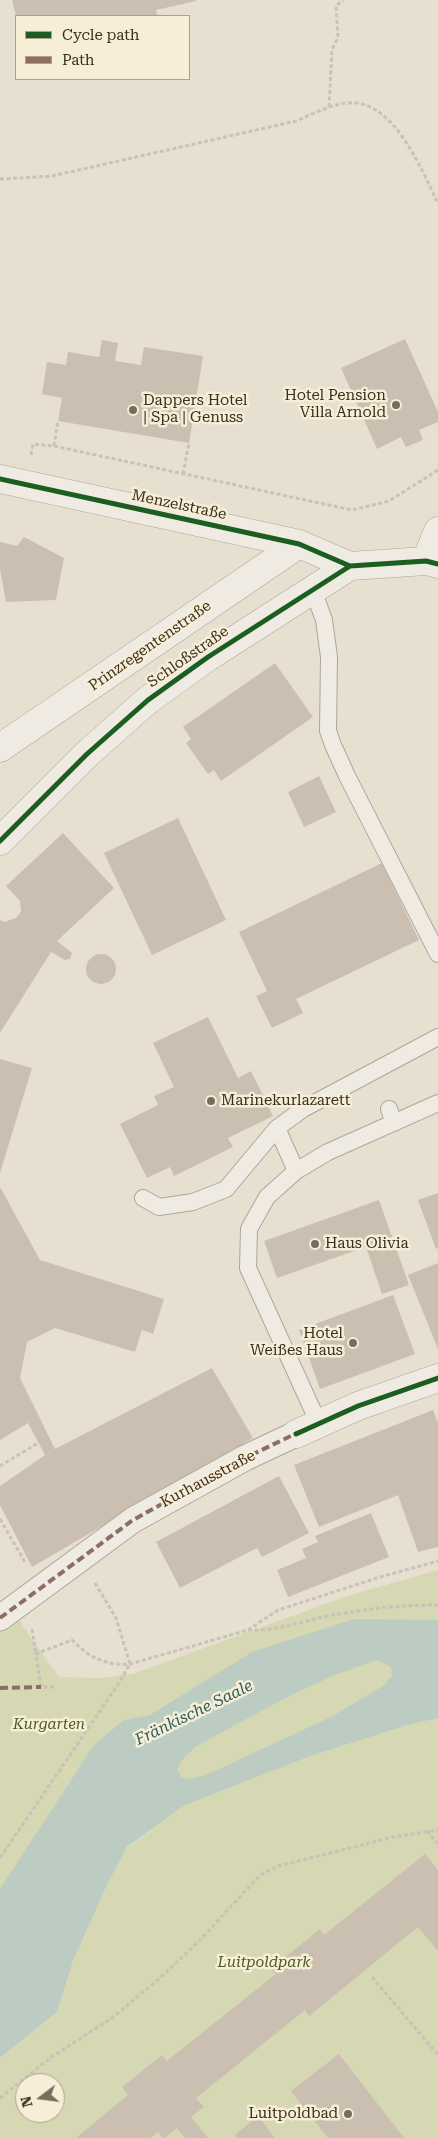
<!DOCTYPE html>
<meta charset="utf-8">
<style>
body{margin:0}
#map{position:relative;width:438px;height:2138px;overflow:hidden;background:#e7e0d1;font-family:"Roboto Serif",serif}
canvas{display:block}
.legend{position:absolute;left:15px;top:15px;width:175px;height:65px;box-sizing:border-box;background:#f7eed8;border:1px solid #ada18e;margin:0;padding:6px 9px;list-style:none;font-size:15px;color:#3d2e20}
.legend li{display:flex;align-items:center;gap:10px;height:25px}
.legend b{width:25px;border:1px solid #ada18e}
.north{position:absolute;left:15px;top:2073px;width:50px;height:50px;box-sizing:border-box;background:#f7eed8;border:1px solid #ada18e;border-radius:50%;rotate:255deg;font-size:14px;font-weight:700;line-height:20px;text-align:center;color:#3d2e20}
.north::after{content:'';display:block;margin:auto;width:18px;height:22px;background:#786c5e;clip-path:polygon(50% 0,100% 100%,50% 72%,0 100%)}
</style>
<div id="map">
<canvas width="438" height="2138"></canvas>
<ul class="legend">
<li><b style="height:6px;background:#1b5e20"></b>Cycle path</li>
<li><b style="height:6px;background:#8d6e63"></b>Path</li>
</ul>
<div class="north">N</div>
</div>
<script>
const c = document.querySelector('canvas').getContext('2d');
c.lineJoin = 'round';
function fill(path, color) {
  c.fillStyle = color;
  c.fill(path, 'evenodd');
}
function stroke(path, color, width, dash) {
  c.strokeStyle = color;
  c.lineWidth = width;
  c.lineCap = dash ? 'butt' : 'round';
  c.setLineDash(dash || []);
  c.stroke(path);
}
function label(font, color, halo, rows, align = 'center') {
  c.font = font + ' "Roboto Serif",serif';
  c.lineWidth = 5;
  c.setLineDash([]);
  c.textBaseline = 'middle';
  c.strokeStyle = halo;
  c.fillStyle = color;
  for (const [text, x, y, turn = 0] of rows) {
    c.save();
    c.translate(x, y);
    c.rotate((+turn || 0) * Math.PI / 180);
    c.textAlign = isNaN(turn) ? turn : align;
    if (halo) c.strokeText(text, 0, 0);
    c.fillText(text, 0, 0);
    c.restore();
  }
}
const green = new Path2D(`
 M438,1570v568h-438v-80l57,-46 16,-51 34,-76 20,-37 58,-43 -185,84v-263l16,-10 43,61 40,1 34,-4 214,-78zM25,2083h30v30h-30z`);
const water = new Path2D(`
 M354,1619l84,1v98l-31,7 -97,31 -125,49 -58,42 -20,38 -34,76 -16,51 -57,46v-169l94,-144 30,-25 26,-5 102,-63zM378,1660l13,7 1,9 -9,10 -50,30 -129,60 -15,3 -8,-2 -4,-8 5,-9 13,-13c60,-32 118,-68 183,-87z`);
const building = new Path2D(`
 M12,0h184v1l-40,9 2,6h-142z
 M405,339l33,73v10l-19,8 4,10 -17,7 -5,-10 -24,12 -36,-81z
 M102,340l16,3 -3,18 26,4 3,-18 59,9 -14,87 -131,-22 4,-23 -20,-4 5,-32 19,3 2,-13 31,5z
 M24,537l40,21 -8,42 -50,2 -6,-33v-27l17,4z
 M275,663l38,54 -92,64 -7,-11 -6,4 -22,-31 5,-4 -8,-12z
 M319,776l17,36 -32,15 -16,-35z
 M178,818l48,102 -74,35 -48,-102z
 M63,833l51,55 -57,53 15,12 -2,6 -5,1 -14,-8 -51,81v-113l4,2 12,-4 5,-6 -1,-11 -14,-15z
 M382,863l37,77 -123,59 7,14 -31,15 -16,-32 11,-5 -28,-59z
 M86 969a15 15 0 1 1 30 0a15 15 0 1 1-30 0Z
 M208,1017l30,61 13,-7 22,45 -45,22 5,9 -59,29 -4,-9 -23,11 -27,-54 38,-19 -4,-9 20,-9 -21,-44z
 M0,1059l32,9 -32,105z
 M0,1187l40,73 124,39 -11,35 -11,-4 -7,22 -80,-24 -28,14 -7,36 35,71 157,-81 41,70 -221,129 -32,-62v-19l45,-31 -17,-32 -28,17z
 M438,1193v55l-2,1 -18,-49z
 M379,1200l30,85 -27,9 -16,-47 -89,31 -13,-37z
 M438,1263v86l-30,-74z
 M393,1295l22,59 -95,35 -21,-59z
 M433,1410l5,13v124l-20,5 -20,-57 -79,32 -25,-62z
 M279,1476l30,57 -47,24 -5,-9 -77,40 -24,-46z
 M371,1513l18,44 -101,40 -11,-27 29,-12 -4,-9 16,-7 -3,-6z
 M425,1854l13,16v81l-20,-24 -109,89 -4,-6 -109,88 8,9 -13,10 17,21h-23l-8,-10 -12,10h-2l-5,-6 -7,6h-75l52,-43 -6,-8 40,-32 5,6 109,-87 -5,-5 49,-40 4,6z
 M339,2054l65,84h-76l-37,-47z
 M258,2116l17,22h-38l-2,-3z`);
const path = new Path2D(`
 M329,107l3,-57 6,-13 -2,-31 7,-6
 M0,179l52,-3 244,-55c17,-7 33,-16 51,-18 47,-5 74,67 91,100
 M54,446l4,-25
 M31,455l2,-11 21,2 298,64 37,-9 49,-31
 M183,474l6,-31
 M0,1466l38,-23
 M0,1519l26,45
 M32,1629l4,25
 M248,1630c29,1 48,-7 75,-13 38,-8 77,-12 115,-12
 M54,1687h-13l-5,-33 36,-14c17,17 33,26 58,24l118,-34 30,-20 102,-33 58,-16
 M427,1831l11,13
 M0,1858l119,-175 11,-19 -14,-46 -21,-35
 M372,1977l66,78
 M0,2098l50,-40 62,-40 48,-40 39,-37 61,-66 18,-9 115,-29 45,-7`);
const service = new Path2D(`
 M313,590l11,30 5,37 -1,74 5,14 14,31 91,178
 M389,1109l5,14
 M277,1128l19,43
 M143,1198l16,9 34,-5 33,-13 51,-61 26,-19 135,-72
 M319,1424l-71,-156 1,-39 18,-32 29,-26 32,-19 110,-49`);
const pedestrian = new Path2D(`
 M0,1618l133,-98 112,-62 51,-24`);
const minor = new Path2D(`
 M0,479l299,65 51,22
 M426,561l12,-30
 M0,748l299,-204
 M0,841l87,-87 61,-54 60,-43 142,-91 76,-5 12,3
 M296,1434l62,-28 80,-28`);
const quiet = new Path2D(`
 M0,1618l133,-98 112,-62 54,-26
 M0,1688l41,-1`);
const cycleway = new Path2D(`
 M0,479l299,65 51,22
 M0,841l87,-87 61,-54 60,-43 142,-91 76,-5 12,3
 M296,1434l62,-28 80,-28`);
const markers = [
 [396,405,5,"#786c5e"],
 [133,410,5,"#786c5e"],
 [211,1101,5,"#786c5e"],
 [315,1244,5,"#786c5e"],
 [353,1343,5,"#786c5e"],
 [348,2114,5,"#786c5e"]
];
const poiNames = [
 ["Hotel Pension",386,396],
 ["Villa Arnold",386,413],
 ["Dappers Hotel",143,401,"left"],
 ["| Spa | Genuss",143,418,"left"],
 ["Marinekurlazarett",221,1101,"left"],
 ["Haus Olivia",325,1244,"left"],
 ["Hotel",343,1334],
 ["Weißes Haus",343,1351],
 ["Luitpoldbad",338,2114]
];
const streetNames = [
 ["Menzelstraße",179,505,12],
 ["Prinzregentenstraße",150,646,-35],
 ["Schloßstraße",188,657,-35],
 ["Kurhausstraße",208,1479,-28]
];
const parkNames = [
 ["Kurgarten",49,1725],
 ["Luitpoldpark",264,1963]
];
const waterNames = [
 ["Fränkische Saale",194,1713,-26]
];
fill(green, '#d6d7b3');
fill(water, '#bcccc2');
fill(building, '#cbbfb2');
stroke(service, '#ada599', 18);
stroke(pedestrian, '#ada599', 27);
stroke(minor, '#ada599', 29);
stroke(path, '#c8c2b9', 3, [4, 2.5]);
stroke(service, '#efebe3', 16);
stroke(pedestrian, '#efebe3', 25);
stroke(minor, '#efebe3', 28);
stroke(quiet, '#8d6e63', 4, [8, 4]);
stroke(cycleway, '#1b5e20', 5);
for (const [x, y, r, color] of markers) {
  const dot = new Path2D();
  dot.arc(x, y, r, 0, 2 * Math.PI);
  c.fillStyle = color;
  c.fill(dot);
  stroke(dot, '#f7eed8', 2);
}
label('15px', '#3d2e20', '#f7eed8', poiNames, 'right');
label('15px', '#3d2e20', '#f7eed8', streetNames);
label('italic 15px', '#4d5a26', '#f7eed8', parkNames);
label('italic 16px', '#2f5d5a', '#f7eed8', waterNames);
</script>
